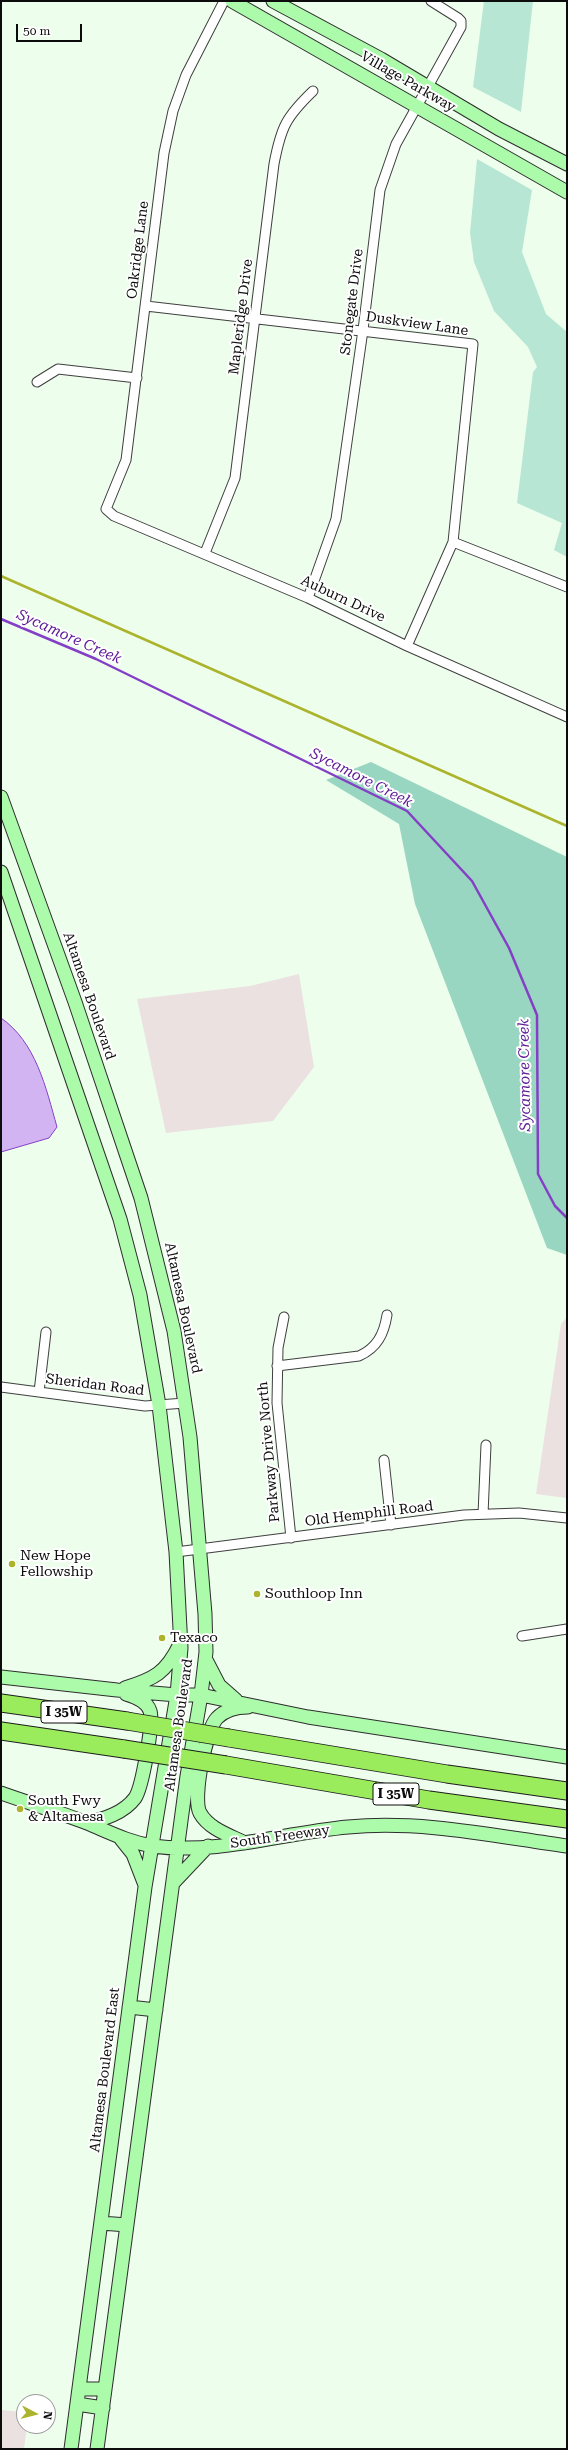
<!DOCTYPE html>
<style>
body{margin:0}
#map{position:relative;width:568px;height:2450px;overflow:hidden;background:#eefeed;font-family:"Roboto Serif",serif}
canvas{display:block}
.frame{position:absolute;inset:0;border:2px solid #0c0c0c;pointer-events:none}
.north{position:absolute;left:16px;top:2394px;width:40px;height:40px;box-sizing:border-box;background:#fff;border:1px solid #9e9e9e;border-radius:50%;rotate:97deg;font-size:11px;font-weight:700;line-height:16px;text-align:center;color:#0c0c0c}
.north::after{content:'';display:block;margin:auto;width:14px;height:18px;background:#abb42c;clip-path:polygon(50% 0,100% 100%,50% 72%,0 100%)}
.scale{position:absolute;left:16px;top:24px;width:66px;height:18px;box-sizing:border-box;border:2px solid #0c0c0c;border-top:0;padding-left:5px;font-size:12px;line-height:14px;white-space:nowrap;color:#0c0c0c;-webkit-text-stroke:3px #fff;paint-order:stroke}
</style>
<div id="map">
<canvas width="568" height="2450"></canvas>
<div class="frame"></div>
<div class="north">N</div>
<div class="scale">50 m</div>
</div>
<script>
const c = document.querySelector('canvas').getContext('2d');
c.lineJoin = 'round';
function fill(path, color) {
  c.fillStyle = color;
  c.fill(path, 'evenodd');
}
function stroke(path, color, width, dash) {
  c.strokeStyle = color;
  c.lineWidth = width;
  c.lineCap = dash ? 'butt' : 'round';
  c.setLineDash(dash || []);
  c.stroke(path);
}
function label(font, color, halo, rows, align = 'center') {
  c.font = font + ' "Roboto Serif",serif';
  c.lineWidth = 4;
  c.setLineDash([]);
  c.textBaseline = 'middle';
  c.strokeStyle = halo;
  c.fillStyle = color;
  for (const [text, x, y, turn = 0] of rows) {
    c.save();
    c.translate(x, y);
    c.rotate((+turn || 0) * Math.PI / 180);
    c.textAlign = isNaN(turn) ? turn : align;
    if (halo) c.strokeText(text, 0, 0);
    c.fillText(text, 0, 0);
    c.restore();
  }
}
const industrial = new Path2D(`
 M299,974l15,93 -41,54 -107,12 -29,-134 113,-13z
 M567,1317v181l-31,-4 25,-170z
 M1,2410l23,2v14h3l-3,23h-23z`);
const green = new Path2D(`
 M484,1h49l-12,111 -48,-25z
 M477,159l55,31 -10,62 24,62 21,18v225l-13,-7 8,-27 -45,-20 16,-131 4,-5 -9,-20 -34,-36 -20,-49 -4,-29z`);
const forest = new Path2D(`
 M371,762l196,95v398l-20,-7 -132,-344 -16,-80 -73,-44z`);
const water = new Path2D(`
 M1,1018c35,24 45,70 56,109l-8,11 -48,14z`);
const stream = new Path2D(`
 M1,619l95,40 311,152 65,70 37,67 28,67 1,159 17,32 12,12`);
const street = new Path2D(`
 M224,1l-38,74 -13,36 -9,42 -38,307 -20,49 8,7 194,82 99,48 160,71
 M146,306l327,38 -20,198 -46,104
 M37,382l21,-13 79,9
 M453,542l114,45
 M205,553l30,-75 39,-314c7,-37 12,-47 39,-73
 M308,598l28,-79 27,-189 17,-140 16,-46 65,-117v-6l-3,-3 -27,-17
 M284,1317l-6,31 -1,55 14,135
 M277,1366l82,-10c18,-8 25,-22 28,-41
 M1,1387l144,19 40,-3
 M39,1392l7,-60
 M384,1460l7,65
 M483,1514l3,-69
 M176,1552l288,-37 55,-2 48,5
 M522,1636l45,-7`);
const secondary = new Path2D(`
 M232,1l335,191
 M273,1l108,58 118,70 68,35
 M1,797l74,205 66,196 33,133 16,106 15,177 1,38 -5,43 -14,81 -90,673
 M1,872l119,347 20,76 19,110 17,147 5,96 -4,47 -32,192 -74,562
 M206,1660l13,25 17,15
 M1,1677l116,13 60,5h24l107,22 259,40
 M125,1688c29,-9 41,-15 55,-44
 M1,1793c28,10 58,19 86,30 22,9 41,19 65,23 66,9 130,-13 196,-19 73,-7 146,9 219,19
 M87,1823c17,-4 37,-10 48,-25 7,-10 19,-76 15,-87 -3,-10 -14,-14 -24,-17
 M121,1839l12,15 12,31
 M245,1843c-16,-8 -36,-14 -45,-30 -8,-15 6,-83 17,-95 8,-8 20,-11 31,-11
 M173,1883l35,-37
 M129,2007l27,3
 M101,2223l26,2
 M80,2389h25
 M77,2404l26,4`);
const highway = new Path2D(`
 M1,1703l126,18
 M1,1731l123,18
 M229,1738l218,36 120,17
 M226,1765l203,35 138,19`);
const rail = new Path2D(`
 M1,576l566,250`);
const highwayBridge = new Path2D(`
 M127,1721l102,17
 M124,1749l102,16`);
const markers = [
 [12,1564,4,"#abb42c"],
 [257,1594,4,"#abb42c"],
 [162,1638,4,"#abb42c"],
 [20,1809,4,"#abb42c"]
];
const shields = [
 [64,1712,46],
 [396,1794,46]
];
const shieldNames = [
 ["I 35W",64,1712],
 ["I 35W",396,1794]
];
const streetNames = [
 ["Village Parkway",408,82,30],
 ["Oakridge Lane",138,250,-83],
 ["Stonegate Drive",352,302,-83],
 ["Mapleridge Drive",241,317,-83],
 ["Duskview Lane",417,324,8],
 ["Auburn Drive",343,599,25],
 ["Altamesa Boulevard",89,996,71],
 ["Altamesa Boulevard",183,1308,78],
 ["Sheridan Road",95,1385,7],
 ["Parkway Drive North",269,1452,-95],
 ["Old Hemphill Road",369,1514,-7],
 ["Altamesa Boulevard",179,1725,-82],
 ["South Freeway",280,1837,-8],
 ["Altamesa Boulevard East",105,2070,-83]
];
const poiNames = [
 ["New Hope",20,1556],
 ["Fellowship",20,1572],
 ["Southloop Inn",265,1594],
 ["Texaco",170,1638],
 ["South Fwy",28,1801],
 ["& Altamesa",28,1817]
];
const waterNames = [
 ["Sycamore Creek",69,637,24],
 ["Sycamore Creek",361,778,27],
 ["Sycamore Creek",525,1075,-91]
];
fill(industrial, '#ebe1e1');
fill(green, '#b8e6d4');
fill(forest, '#99d6c1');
fill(water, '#d3b4f3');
stroke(water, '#843fc6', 1);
stroke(stream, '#843fc6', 2.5);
stroke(street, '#3f3f3f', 11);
stroke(secondary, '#2e2e2e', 15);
stroke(highway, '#1d1d1d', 19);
stroke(street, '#fff', 9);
stroke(secondary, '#abfbab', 13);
stroke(highway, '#9aec5c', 17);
stroke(rail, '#abb42c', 2.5);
stroke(highwayBridge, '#1d1d1d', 19, []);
stroke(highwayBridge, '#9aec5c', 17);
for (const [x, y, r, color] of markers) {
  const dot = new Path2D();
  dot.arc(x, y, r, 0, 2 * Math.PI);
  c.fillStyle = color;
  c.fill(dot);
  stroke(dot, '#fff', 1.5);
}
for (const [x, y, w] of shields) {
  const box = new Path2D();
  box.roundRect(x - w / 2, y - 11, w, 22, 3);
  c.fillStyle = '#fff';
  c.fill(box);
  stroke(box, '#0c0c0c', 1);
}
label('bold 13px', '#0c0c0c', null, shieldNames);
label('14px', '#0c0c0c', '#fff', streetNames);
label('14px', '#0c0c0c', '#fff', poiNames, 'left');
label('italic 15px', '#601d97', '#fff', waterNames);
</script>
